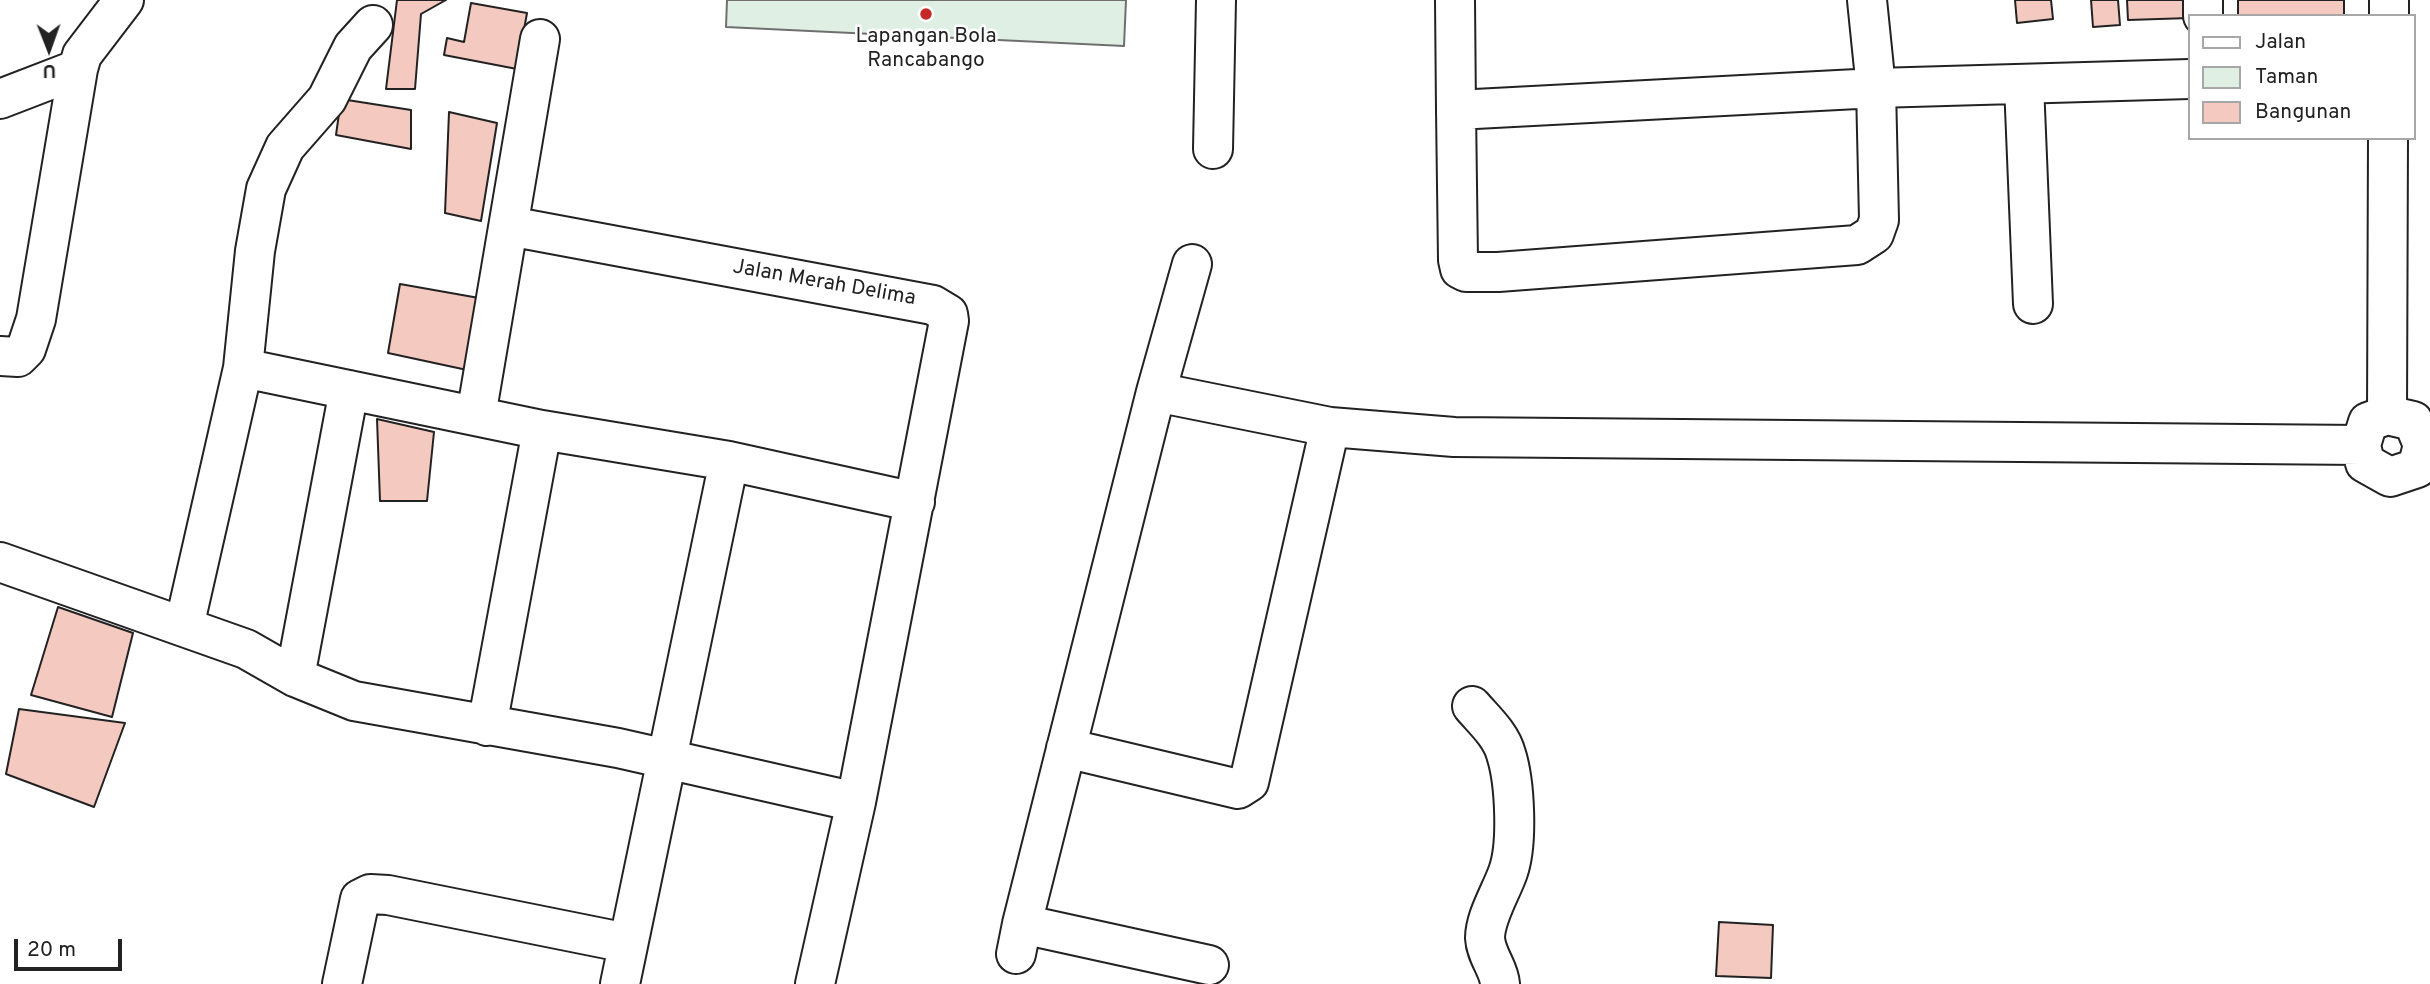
<!DOCTYPE html>
<style>
body{margin:0}
#map{position:relative;width:2430px;height:984px;overflow:hidden;background:#fff;font-family:Overpass,sans-serif}
canvas{display:block}
.legend{position:absolute;left:2188px;top:14px;width:228px;height:126px;box-sizing:border-box;background:#fff;border:2px solid #a7a7a7;margin:0;padding:9px 12px;list-style:none;font-size:21px;color:#222}
.legend li{display:flex;align-items:center;gap:14px;height:35px}
.legend b{width:35px;border:2px solid #a7a7a7}
.north{position:absolute;left:14px;top:14px;width:70px;height:70px;-webkit-text-stroke:5px #fff;paint-order:stroke;rotate:179deg;font-size:19px;font-weight:700;line-height:28px;text-align:center;color:#222}
.north::after{content:'';display:block;margin:auto;width:24px;height:32px;background:#222;clip-path:polygon(50% 0,100% 100%,50% 72%,0 100%)}
.scale{position:absolute;left:14px;top:939px;width:108px;height:32px;box-sizing:border-box;border:4px solid #222;border-top:0;padding-left:9px;font-size:21px;line-height:24px;white-space:nowrap;color:#222;-webkit-text-stroke:5px #fff;paint-order:stroke}
</style>
<div id="map">
<canvas width="2430" height="984"></canvas>
<ul class="legend">
<li><b style="height:9px;background:#fff"></b>Jalan</li>
<li><b style="height:19px;background:#e0efe3"></b>Taman</li>
<li><b style="height:19px;background:#f3c9c0"></b>Bangunan</li>
</ul>
<div class="north">U</div>
<div class="scale">20 m</div>
</div>
<script>
const c = document.querySelector('canvas').getContext('2d');
c.lineJoin = 'round';
function fill(path, color) {
  c.fillStyle = color;
  c.fill(path, 'evenodd');
}
function stroke(path, color, width, dash) {
  c.strokeStyle = color;
  c.lineWidth = width;
  c.lineCap = dash ? 'butt' : 'round';
  c.setLineDash(dash || []);
  c.stroke(path);
}
function label(font, color, halo, rows, align = 'center') {
  c.font = font + ' Overpass,sans-serif';
  c.lineWidth = 5;
  c.setLineDash([]);
  c.textBaseline = 'middle';
  c.strokeStyle = halo;
  c.fillStyle = color;
  for (const [text, x, y, turn = 0] of rows) {
    c.save();
    c.translate(x, y);
    c.rotate((+turn || 0) * Math.PI / 180);
    c.textAlign = isNaN(turn) ? turn : align;
    if (halo) c.strokeText(text, 0, 0);
    c.fillText(text, 0, 0);
    c.restore();
  }
}
const green = new Path2D(`
 M727,0h399l-2,46 -398,-19z`);
const building = new Path2D(`
 M397,0h49l-25,14 -6,75h-29z
 M2015,0h36l2,19 -36,4z
 M2091,0h27l2,25 -27,2z
 M2127,0h62l1,18 -62,2z
 M2238,0h106v16h-106z
 M471,3l56,10 -10,56 -73,-14 3,-17 17,4z
 M341,99l70,11v39l-75,-14z
 M449,112l48,11 -16,98 -36,-8z
 M400,284l79,14 -12,72 -79,-17z
 M377,419l57,13 -7,69h-47z
 M58,607l75,26 -21,84 -81,-22z
 M19,709l106,14 -31,84 -88,-33z
 M1719,922l54,3 -2,53 -55,-2z`);
const minor = new Path2D(`
 M1455,0l1,110 420,-22 314,-9
 M2203,0v16
 M2389,16v-16
 M2024,84l9,220
 M0,99l78,-30 4,-14 42,-55
 M1456,110l2,150 2,9 6,3h32l359,-27 17,-11 5,-14 -3,-132 -9,-88
 M1213,149l3,-149
 M509,226l424,79 15,9 1,7 -93,481
 M1192,264l-36,128 174,35 124,10 907,8
 M0,356l18,1 8,-8 10,-30 42,-250
 M243,368l12,-117 11,-62 19,-42 42,-48 26,-52 20,-22
 M2387,415l1,-277
 M2387,415l26,6 10,24 -6,23 -27,9 -25,-14 -4,-18 7,-23z
 M476,416l64,-377
 M0,562l246,87 49,28 59,24 264,47 238,54 -41,182
 M184,627l59,-259 299,62 187,31 186,41
 M295,677l54,-287
 M1472,706c12,14 29,29 34,48 9,28 12,90 2,118 -7,20 -23,45 -23,66 1,18 14,30 15,46
 M487,726l55,-296
 M1066,748l172,41 11,-7 81,-355
 M1022,924l187,41
 M1016,954l6,-30 134,-532
 M342,984l18,-85 10,-5 18,1 239,48
 M620,984l109,-523`);
const markers = [
 [926,14,7,"#c62828"]
];
const poiNames = [
 ["Lapangan Bola",926,38],
 ["Rancabango",926,62]
];
const streetNames = [
 ["Jalan Merah Delima",824,284,10]
];
fill(green, '#e0efe3');
stroke(green, '#6f6f6f', 2);
fill(building, '#f3c9c0');
stroke(building, '#222', 2);
stroke(minor, '#222', 42);
stroke(minor, '#fff', 38);
for (const [x, y, r, color] of markers) {
  const dot = new Path2D();
  dot.arc(x, y, r, 0, 2 * Math.PI);
  c.fillStyle = color;
  c.fill(dot);
  stroke(dot, '#fff', 2.5);
}
label('21px', '#222', '#fff', poiNames);
label('21px', '#222', '#fff', streetNames);
</script>
